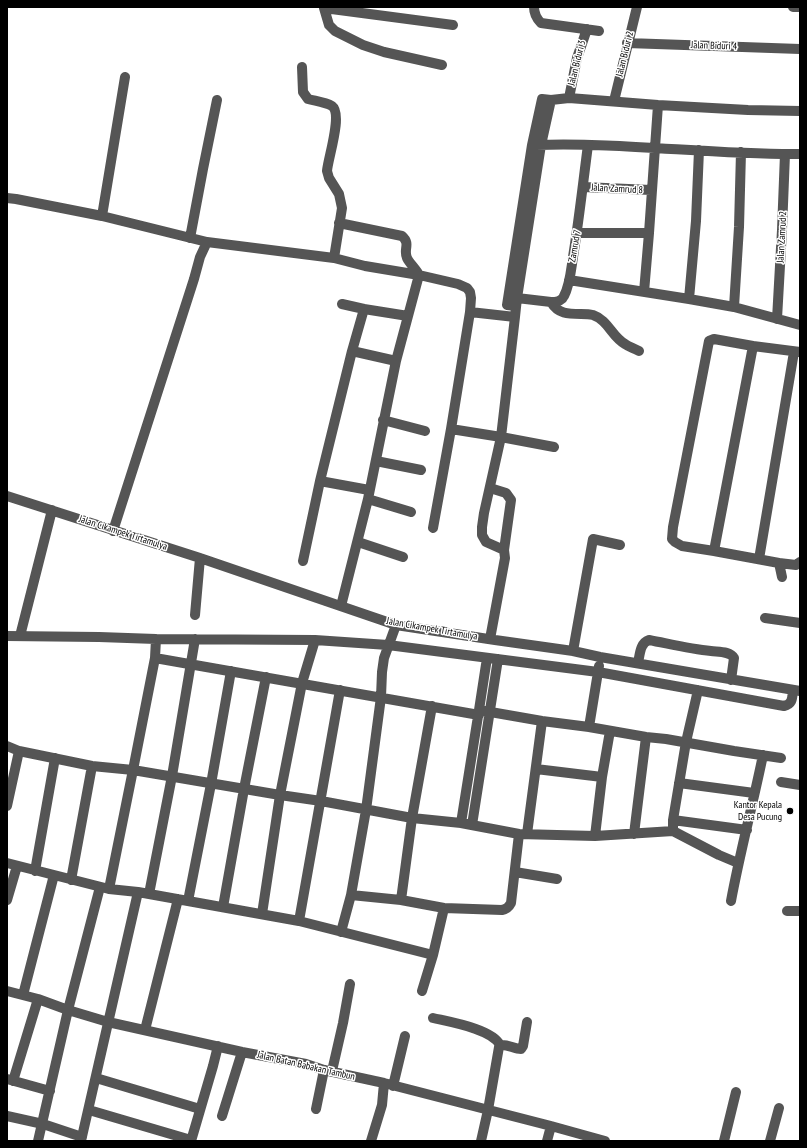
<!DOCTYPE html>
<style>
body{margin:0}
#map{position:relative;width:807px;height:1148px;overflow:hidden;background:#fff;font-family:"PT Sans Narrow",sans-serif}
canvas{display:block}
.frame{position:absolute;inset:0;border:8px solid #000;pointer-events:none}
</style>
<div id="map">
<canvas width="807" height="1148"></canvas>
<div class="frame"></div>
</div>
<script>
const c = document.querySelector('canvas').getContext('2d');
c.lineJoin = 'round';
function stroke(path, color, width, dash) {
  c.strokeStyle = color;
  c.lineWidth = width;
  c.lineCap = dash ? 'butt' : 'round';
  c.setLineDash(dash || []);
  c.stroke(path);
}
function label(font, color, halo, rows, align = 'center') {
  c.font = font + ' "PT Sans Narrow",sans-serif';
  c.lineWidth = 3;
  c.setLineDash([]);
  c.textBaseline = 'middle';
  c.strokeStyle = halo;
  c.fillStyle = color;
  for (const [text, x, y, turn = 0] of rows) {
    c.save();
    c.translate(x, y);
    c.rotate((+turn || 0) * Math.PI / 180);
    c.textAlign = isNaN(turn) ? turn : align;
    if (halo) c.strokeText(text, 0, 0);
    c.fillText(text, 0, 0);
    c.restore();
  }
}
const minor = new Path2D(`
 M325,7l-1,1 129,17
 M534,7c0,7 2,11 7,16l58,8
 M793,7h7
 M324,8l5,17 6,6 28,14 21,7 58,13
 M627,43l173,6
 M302,67l1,25 5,7c7,2 17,3 24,7 11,8 -4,52 -5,65l2,7 10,16 3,14 -8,50
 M569,98l8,-40 10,-29
 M614,101l23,-94
 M536,145c88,-3 176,10 264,9
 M583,187l68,3
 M7,198l9,1 86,17 105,26
 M102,216l23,-139
 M339,223l63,13c9,8 1,13 5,22 3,6 9,11 12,17l-23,86 -28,138 -27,107
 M577,233h72
 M190,238l13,-69 14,-69
 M569,280l120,19 45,8 66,18
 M644,292l5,-59 9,-128
 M517,298l34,4c5,0 11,-1 13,-6 6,-11 7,-26 9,-39 6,-37 10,-74 15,-112
 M689,299l7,-78 3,-71
 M551,302c7,12 17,12 30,12 4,0 8,0 12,1 15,5 19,22 32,29 4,3 9,4 14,7
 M342,304l22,5
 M516,306l-9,-1 25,-160 10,-46 9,1 18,-2 89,7 90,5 52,1
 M734,307l5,-80 2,-75
 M777,319l5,-89 3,-76
 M352,351l44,10
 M383,420l42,11
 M451,429l50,8 53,10
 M376,461l45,9
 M320,481l49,9
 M490,488l16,5 5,7 -7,50
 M7,496l193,62 196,67 99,15 78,11 27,6 200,34
 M368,499l43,13
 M433,528l18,-99 19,-117
 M113,531l81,-252 6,-22 7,-15 127,16 31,8 54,9 39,9 9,4 3,4 1,6 -1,14 45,5
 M358,542l45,15
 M714,551l39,-205
 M759,559l35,-207
 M303,561l17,-80 32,-130 12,-42 44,7
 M779,563l17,2 4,-3
 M782,577l-3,-14 -65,-12 -32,-5 -7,-4 -3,-3 1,-12 36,-186 5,-2 39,7 47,6
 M195,615l5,-57
 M765,618l35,5
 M7,636l92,1 57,2 159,1 73,5 210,27 186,34c9,-2 8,-8 9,-16
 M20,636l32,-126
 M490,639l15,-81 -1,-8 -18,-8 -4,-7v-8l2,-14 17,-76 14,-120 2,-19 24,-153 10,-45
 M573,651l20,-112 27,6
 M155,658l324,57
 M638,663c2,-9 2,-20 11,-23 21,4 41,9 62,11 8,1 19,0 23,7l-3,22
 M479,710l63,11 47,6 57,10 20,2 68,12 47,7
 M589,727l10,-61
 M7,746l12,5 73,15 41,4 147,25 41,6 91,17 49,5 58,11 76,2 78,-5 46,24 19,8
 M536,769l66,8
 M781,782l19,3
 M679,783l75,10
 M7,806l12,-55
 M673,820l74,10
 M461,823l18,-113 8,-52
 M472,825l26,-166
 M673,831v-11l13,-78 12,-52
 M527,834l15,-113
 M634,834l12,-97
 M595,836l7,-59 8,-46
 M7,863l102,26 29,3 161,29 134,34
 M35,871l20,-113
 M515,872l42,7
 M71,880l21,-114
 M109,889l24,-119 22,-112 1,-19
 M149,894l23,-118 23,-137
 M351,895l50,5 43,8 58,2c5,-1 7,-3 9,-7l8,-69
 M7,900l10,-34
 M401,900l11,-82 20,-112
 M188,901l23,-117 20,-113
 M731,901c9,-49 22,-97 32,-146
 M223,907l21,-118 22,-112
 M787,911h13
 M262,914l18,-119 22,-112 13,-43
 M299,921l41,-231
 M341,932l10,-37 15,-85 15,-113 1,-25 2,-14 12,-33
 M7,991l31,8 30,11 40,12 134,30 64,12 18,6 60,13 167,43 54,15
 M422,991l11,-36 11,-47
 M23,995l31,-120
 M433,1018c17,4 59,11 67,27
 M145,1030l33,-131
 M332,1071l11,-48 7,-39
 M96,1078l104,31
 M7,1079l43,12
 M13,1081l25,-82
 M393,1086l12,-50
 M316,1109l8,-39
 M89,1110l102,30
 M7,1116l36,8 39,13
 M222,1116l20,-64
 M38,1141l30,-131 32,-123
 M81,1141l57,-249
 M191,1141l22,-75 5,-20
 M371,1141l11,-36 2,-22
 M481,1141l7,-31 11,-63 1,-2c8,-1 14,4 21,4l2,-3 4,-24
 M547,1141l4,-15
 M724,1141l12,-49
 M770,1141l9,-33`);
const markers = [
 [790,811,4,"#000"]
];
const streetNames = [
 ["Jalan Biduri 4",714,46,2],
 ["Jalan Biduri 2",625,54,-76],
 ["Jalan Biduri 3",577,63,-76],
 ["Jalan Zamrud 8",617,189,3],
 ["Jalan Zamrud 2",782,237,-87],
 ["Zamrud 7",575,246,-80],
 ["Jalan Cikampek Tirtamulya",123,533,18],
 ["Jalan Cikampek Tirtamulya",432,629,10],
 ["Jalan Batan Babakan Tambun",306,1066,13]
];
const poiNames = [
 ["Kantor Kepala",782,805],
 ["Desa Pucung",782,817]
];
stroke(minor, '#555', 10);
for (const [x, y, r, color] of markers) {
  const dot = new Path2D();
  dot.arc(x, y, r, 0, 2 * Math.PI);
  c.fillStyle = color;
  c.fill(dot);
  stroke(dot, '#fff', 1.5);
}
label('10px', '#000', '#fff', streetNames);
label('10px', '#000', '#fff', poiNames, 'right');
</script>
